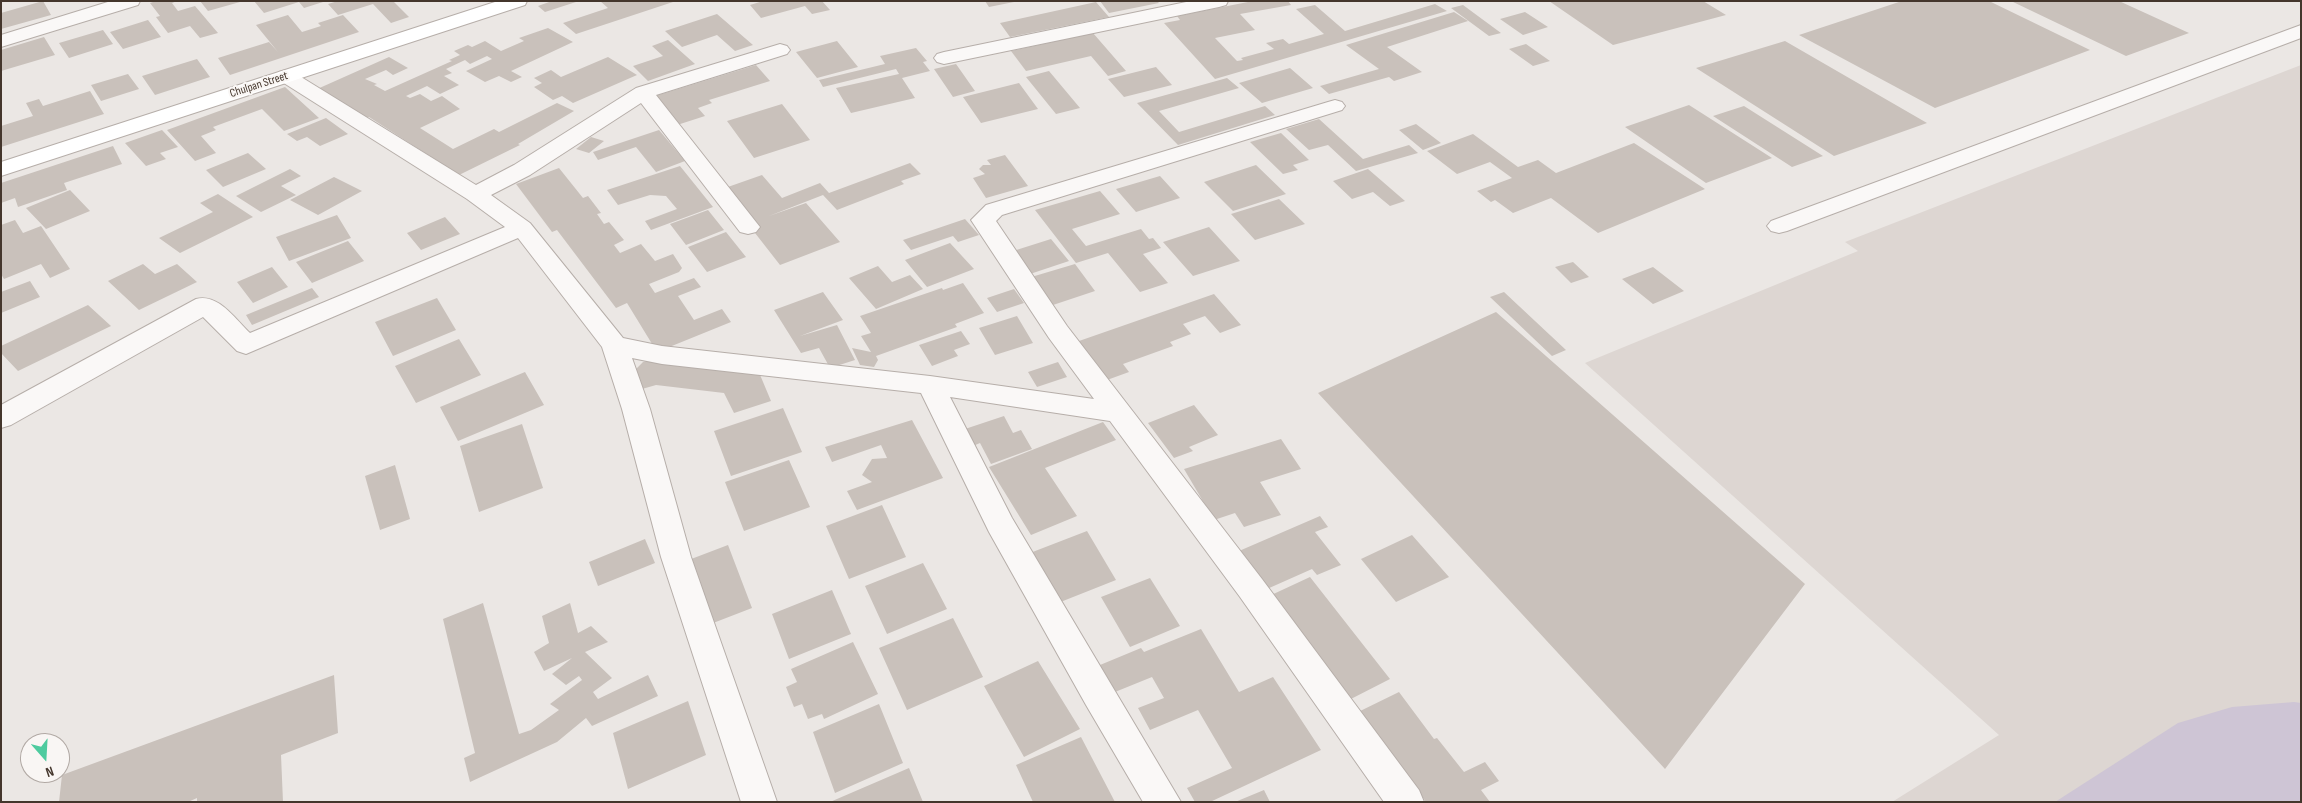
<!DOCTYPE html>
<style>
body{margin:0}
#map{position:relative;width:2302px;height:803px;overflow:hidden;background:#ebe7e4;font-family:"Sofia Sans Condensed",sans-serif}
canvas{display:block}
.frame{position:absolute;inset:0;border:2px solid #44362c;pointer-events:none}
.north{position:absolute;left:20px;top:733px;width:50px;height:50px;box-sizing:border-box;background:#f9f6f4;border:1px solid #b1a9a4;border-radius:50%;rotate:161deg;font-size:14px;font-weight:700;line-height:20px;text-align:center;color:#44362c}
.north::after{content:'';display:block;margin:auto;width:18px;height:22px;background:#4ecb9f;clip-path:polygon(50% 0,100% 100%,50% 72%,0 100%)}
</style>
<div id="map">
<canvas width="2302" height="803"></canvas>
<div class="frame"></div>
<div class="north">N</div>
</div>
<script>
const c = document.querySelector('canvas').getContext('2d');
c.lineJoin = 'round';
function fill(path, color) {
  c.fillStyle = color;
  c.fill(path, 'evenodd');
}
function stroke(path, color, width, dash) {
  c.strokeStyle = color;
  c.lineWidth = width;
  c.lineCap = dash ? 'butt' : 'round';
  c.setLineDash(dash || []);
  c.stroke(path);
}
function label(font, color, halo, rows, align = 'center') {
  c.font = font + ' "Sofia Sans Condensed",sans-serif';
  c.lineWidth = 4;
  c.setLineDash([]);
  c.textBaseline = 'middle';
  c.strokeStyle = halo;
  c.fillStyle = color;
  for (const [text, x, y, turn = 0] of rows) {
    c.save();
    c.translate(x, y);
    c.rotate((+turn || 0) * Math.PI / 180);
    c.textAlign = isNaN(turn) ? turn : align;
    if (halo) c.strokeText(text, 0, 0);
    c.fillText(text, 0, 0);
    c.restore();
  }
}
const built = new Path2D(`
 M2301,65v737h-409l107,-67 -414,-372 273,-112 -13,-9z`);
const green = new Path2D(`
 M2294,702l7,1v99h-246l123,-79 54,-16z`);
const building = new Path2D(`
 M43,1l8,14 -50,14v-16z
 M156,1h21l-5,2 6,8 17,-5 23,27 -18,5 -10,-12 -22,7 -12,-16 4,-1 -10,-13z
 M200,1h40v1l-32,9z
 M254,1h69v1l-19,6 -5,-6 -35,11z
 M338,1h55l16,16 -18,6 -18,-19 -35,11 -10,-11z
 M552,1h24v1l-31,10 -7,-6z
 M600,1h73v1l-97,32 -13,-11 45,-15z
 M763,1h59l8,9 -18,4 -7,-8 -44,12 -11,-13z
 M985,1h29v1l-25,5z
 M1100,1h57l2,2 -50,10z
 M1253,1h35l3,4 -51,9 15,16 -40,8 22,23 6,-1 -2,-2 33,-9 -8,-6 17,-4 6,5 35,-10 -28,-25 19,-4 30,26 90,-27 12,7 -232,68 -51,-56 16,-3 -3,-4z
 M1549,1h154l23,14 -113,30z
 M1902,1h87l101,49 -155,58 -136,-73z
 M2011,1h108l70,32 -63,23z
 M1096,2l13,15 -99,20 -10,-14z
 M1463,5l38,28 -12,3 -38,-28z
 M1454,12l14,9 -81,26 35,25 -28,9 -5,-4 -60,17 -9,-8 59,-17 -33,-24z
 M1525,12l23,15 -25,8 -23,-16z
 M717,14l36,31 -18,6 -18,-16 -35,12 -17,-16z
 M288,15l14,17 19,-6 -3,-3 25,-8 16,17 -129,43 -12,-17 51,-16 9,10 -22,-27z
 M148,20l13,17 -38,12 -13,-17z
 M548,28l25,14 -62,29 11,6 -11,5 -12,-6 -14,6 -19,-11 26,-12 -5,-3 -17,8 -5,-4 -19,9 6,4 -8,3 15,9 -19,9 -13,-8 -21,10 4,2 10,-4 11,7 11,-5 18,13 -40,19 33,21 41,-20 5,3 58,-29 17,8 -56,33 2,1 -61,30 -90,-58 -5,2 -49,-29 74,-33 19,11 -15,7 -7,-5 -21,9 12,5 -3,1 11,6 67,-30 -3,-1 11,-5 -6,-4 14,-6 4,2 13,-6 16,10 23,-10 -5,-3z
 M103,30l10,14 -44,14 -10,-15z
 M1093,33l33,38 -18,5 -17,-20 -65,15 -15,-20z
 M44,37l11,18 -54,16v-21z
 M668,40l27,24 -47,17 -15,-15 30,-10 -11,-10z
 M837,41l21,26 -41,11 -21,-26z
 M1785,41l142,82 -93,33 -138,-88z
 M1526,44l24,17 -17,5 -24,-17z
 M916,48l11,13 -4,1 7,9 -28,7 13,20 -64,15 -15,-25 63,-14 -3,-5 -73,18 -4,-7 66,-16 -5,-8z
 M608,57l29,18 -64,28 -11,-7 -9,4 -19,-13 8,-4 -8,-5 17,-8 10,7z
 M197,59l13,18 -55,18 -13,-19z
 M956,64l19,27 -22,6 -19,-28z
 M756,65l14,16 -61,19 3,3 -14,5 7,8 -31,10 -22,-29z
 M1156,67l16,18 -48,12 -16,-18z
 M1290,68l23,20 -51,15 -23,-20z
 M1049,71l31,37 -24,6 -30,-37z
 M128,74l11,15 -38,12 -10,-16z
 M1227,78l12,10 -80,23 20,21 86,-26 10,9 -97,30 -41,-42z
 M1019,83l19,26 -57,14 -18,-26z
 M285,87l34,31 -35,13 -22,-22 -49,18 3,3 -15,6 15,17 -21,8 -28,-31z
 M90,91l14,23 -103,33v-21l32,-10 -7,-13 13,-4 4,7z
 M782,104l28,36 -56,18 -27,-37z
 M1689,105l83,53 -66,25 -81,-56z
 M1744,106l79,50 -31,11 -79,-51z
 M326,118l22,16 -28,12 -13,-9 -10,4 -10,-7z
 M1319,119l44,40 46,-14 9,8 -62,18 -28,-26 -19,5 -23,-21z
 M1416,124l25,19 -18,7 -24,-20z
 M162,130l16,17 -18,6 6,6 -20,7 -21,-23z
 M659,130l26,31 -29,11 -20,-25 -38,13 -5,-8z
 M1281,133l28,27 -16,5 5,5 -15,4 -33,-32z
 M1473,134l45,33 20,-7 18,13 78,-30 71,46 -107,44 -47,-35 -38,15 -18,-13 -4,2 -14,-11 35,-13 -22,-16 -33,12 -30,-23z
 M591,137l13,4 -15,12 -13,-4z
 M113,146l9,18 -58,19 3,7 -49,17 -3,-9 -14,5v-20z
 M248,153l18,16 -43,18 -17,-17z
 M1005,155l23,31 -42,12 -13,-20 12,-4 -6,-5 4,-4h8l-4,-5z
 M910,163l11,11 -20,7 3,3 -67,26 -14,-15 -54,21 37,-13 34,39 -60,23 -32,-41 -23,-36 37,-13 20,23 38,-15 9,10z
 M1256,165l30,29 -53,17 -29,-29z
 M680,166l33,41 -62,23 -6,-9 32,-12 -11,-13 -16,-1 -32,10 -11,-15z
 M559,168l24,30 5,-2 13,17 -4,1 7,10 5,-2 15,18 -10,5 6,8 21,-9 14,17 18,-7 9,14 -3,4 -30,12 6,9 39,-15 7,9 -23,9 16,24 28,-11 9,13 -74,30 -30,-49 -11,5 -59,-78 -5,2 -36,-48z
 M290,169l11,7 -20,10 15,9 -35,17 -25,-16z
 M1368,169l37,32 -15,5 -17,-14 -21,7 -19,-18z
 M1160,176l20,22 -44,14 -20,-23z
 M334,177l28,14 -44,24 -28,-15z
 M70,190l20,21 -44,18 -20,-21z
 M1100,191l20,23 -48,15 14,17 55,-17 8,10 4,-1 8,10 -18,6 25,29 -28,9 -32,-39 -32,10 -41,-53z
 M218,194l35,23 -73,36 -21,-15 54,-26 -13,-9z
 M1279,199l26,25 -50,16 -24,-26z
 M708,210l16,20 -38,15 -16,-21z
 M337,215l14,23 -62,23 -13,-24z
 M445,217l15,17 -39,16 -14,-17z
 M965,219l14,16 -21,7 -5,-6 -42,14 -8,-10z
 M15,220l8,13 18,-7 29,43 -20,9 -9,-14 -37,15 -3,-5v-49z
 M1209,227l31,34 -47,15 -30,-34z
 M726,232l20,25 -39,15 -19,-25z
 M1051,239l18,22 -42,14 -17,-23z
 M348,241l16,20 -52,22 -16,-21z
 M950,243l24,26 -47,18 -22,-27z
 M1573,262l16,15 -18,6 -16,-16z
 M143,264l12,10 22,-10 20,18 -58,28 -31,-29z
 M1075,264l20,27 -48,16 -19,-29z
 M878,266l14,16 18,-7 13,14 -47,20 -27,-31z
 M272,267l16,20 -35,16 -16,-21z
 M1653,267l31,24 -31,13 -31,-25z
 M30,281l10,16 -39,16v-21z
 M963,283l21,30 -29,11 2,3 -81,29 2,4 -4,7 -14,-2 -8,-17 19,4 -10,-16 10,-3 -11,-17 82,-28 1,2z
 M312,288l7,9 -67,28 -6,-10z
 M1014,289l10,14 -27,9 -10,-14z
 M823,292l20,28 -43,16 37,-11 18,35 -25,8 -11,-20 -18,5 -27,-43z
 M1504,292l62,58 -14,6 -62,-59z
 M1214,294l27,31 -21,8 -15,-17 -22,8 8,10 -21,8 3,4 -50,18 6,8 -22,8 -28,-39z
 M437,298l19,32 -63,26 -18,-34z
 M88,305l23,21 -93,45 -17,-18v-7z
 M1496,312l309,272 -140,185 -347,-376z
 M1017,316l16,27 -38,12 -16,-27z
 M961,331l9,13 -16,6 4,6 -26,10 -13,-21z
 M459,339l22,36 -65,28 -21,-37z
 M658,358l100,12 13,31 -37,12 -10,-20 -68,-8 -14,4 -6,-20 7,-7z
 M1058,362l9,15 -30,10 -9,-15z
 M525,372l19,33 -86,36 -18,-34z
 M1194,405l24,30 -29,12 4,4 -19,7 -26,-35z
 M783,408l19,44 -71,24 -17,-45z
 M1004,416l9,17 8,-3 11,19 -41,15 -11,-21 -7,3 -8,-17z
 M912,420l31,58 -86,32 -10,-19 25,-9 -10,-7 10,-16 15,-1 -6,-13 -49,17 -7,-15z
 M1103,422l13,18 -71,28 32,48 -46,19 -42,-68z
 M522,424l21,64 -64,24 -19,-66z
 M1281,439l20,30 -41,13 21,33 -37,12 -9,-14 -21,7 -30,-51z
 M789,460l21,47 -66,24 -19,-49z
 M395,465l15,54 -30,11 -15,-54z
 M882,505l24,52 -57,22 -23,-53z
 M1320,516l8,11 -13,5 26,33 -24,10 -5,-6 -45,20 -28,-38z
 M1087,531l29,49 -58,23 -28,-50z
 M1412,535l37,42 -53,25 -35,-43z
 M645,539l10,24 -57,23 -9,-24z
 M728,545l24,63 -44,17 -22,-64z
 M923,563l24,46 -60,25 -22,-48z
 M1310,577l80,102 -45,23 -78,-105z
 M1150,578l30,48 -50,21 -29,-50z
 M832,590l19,44 -62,25 -17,-45z
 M483,603l36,131 12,-4 28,-20 -9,-6 32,-24 -3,-4 -13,9 -14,-11 20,-16 -28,13 -10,-19 15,-9 -7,-27 28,-13 8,30 13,-7 17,16 -23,10 27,26 -19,14 5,7 50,-24 10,21 -66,30 -6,-8 -29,24 -87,40 -6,-24 11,-5 -32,-134z
 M953,618l30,59 -76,33 -28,-62z
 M1201,629l38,63 34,-15 48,73 -111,52h-15l-8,-14 45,-20 -34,-58 -48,20 -12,-22 26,-10 -12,-21 -37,15 -15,-27 41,-17 3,4z
 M853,642l25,52 -54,25 -2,-5 -14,5 -6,-15 -8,3 -8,-20 11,-5 -6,-13z
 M1038,661l42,68 -56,28 -40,-71z
 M334,675l4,58 -57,22 2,47h-86v-4l-9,4h-129l3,-27z
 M1399,692l35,47 3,-1 27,34 21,-10 14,19 -18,9 9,12h-64l-31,-43 -43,-44z
 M688,701l18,54 -78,34 -15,-56z
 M879,704l24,59 -68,30 -22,-61z
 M1081,737l34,65h-82l-17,-37z
 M909,768l14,34h-93z
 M1264,790l6,12h-35z`);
const minor = new Path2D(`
 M111,1h29l-2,4 -137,42v-12z
 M1191,1h37l-2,4 -7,2 -275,57 -7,-2 -3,-4 3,-4 7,-2z
 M2301,25v13l-514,193 -8,2 -8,-2 -4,-5 4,-5z
 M780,44l7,2 3,4 -3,4 -131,41 100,127 4,5 -4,5 -8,2 -8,-2 -99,-129 -111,72 -39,20 39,28 93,115 39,8 268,30 164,23 -45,-61 -78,-118 15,-15 342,-103 7,-2 7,2 3,4 -3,4 -340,105 -6,6 71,105 195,253 157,211 5,12h-40l-144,-205 -130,-176 -160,-24 62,121 169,284h-38l-57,-97 -97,-173 -68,-139 -259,-29 -30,-6 18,51 41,148 86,245h-36l-80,-245 -39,-148 -20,-62 -84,-109 -272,116 -9,-3 -34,-34 -192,108 -10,3v-23l195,-106c22,-6 39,20 54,34l255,-106 -38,-28 -188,-119 -3,-4 3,-4 7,-2 7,2 183,113 38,-20 122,-77z`);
const secondary = new Path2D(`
 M498,1h29l-2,4 -524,171v-14z`);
const farStreetnames = [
 ["Chulpan Street",259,85,-18]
];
fill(built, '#ddd6d2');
fill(green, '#cec5d5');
fill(building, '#c9c1bb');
stroke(minor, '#b6aea9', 2);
stroke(secondary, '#b6aea9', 2);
fill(minor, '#faf8f7');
fill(secondary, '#fff');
label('12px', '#44362c', '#f9f6f4', farStreetnames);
</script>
